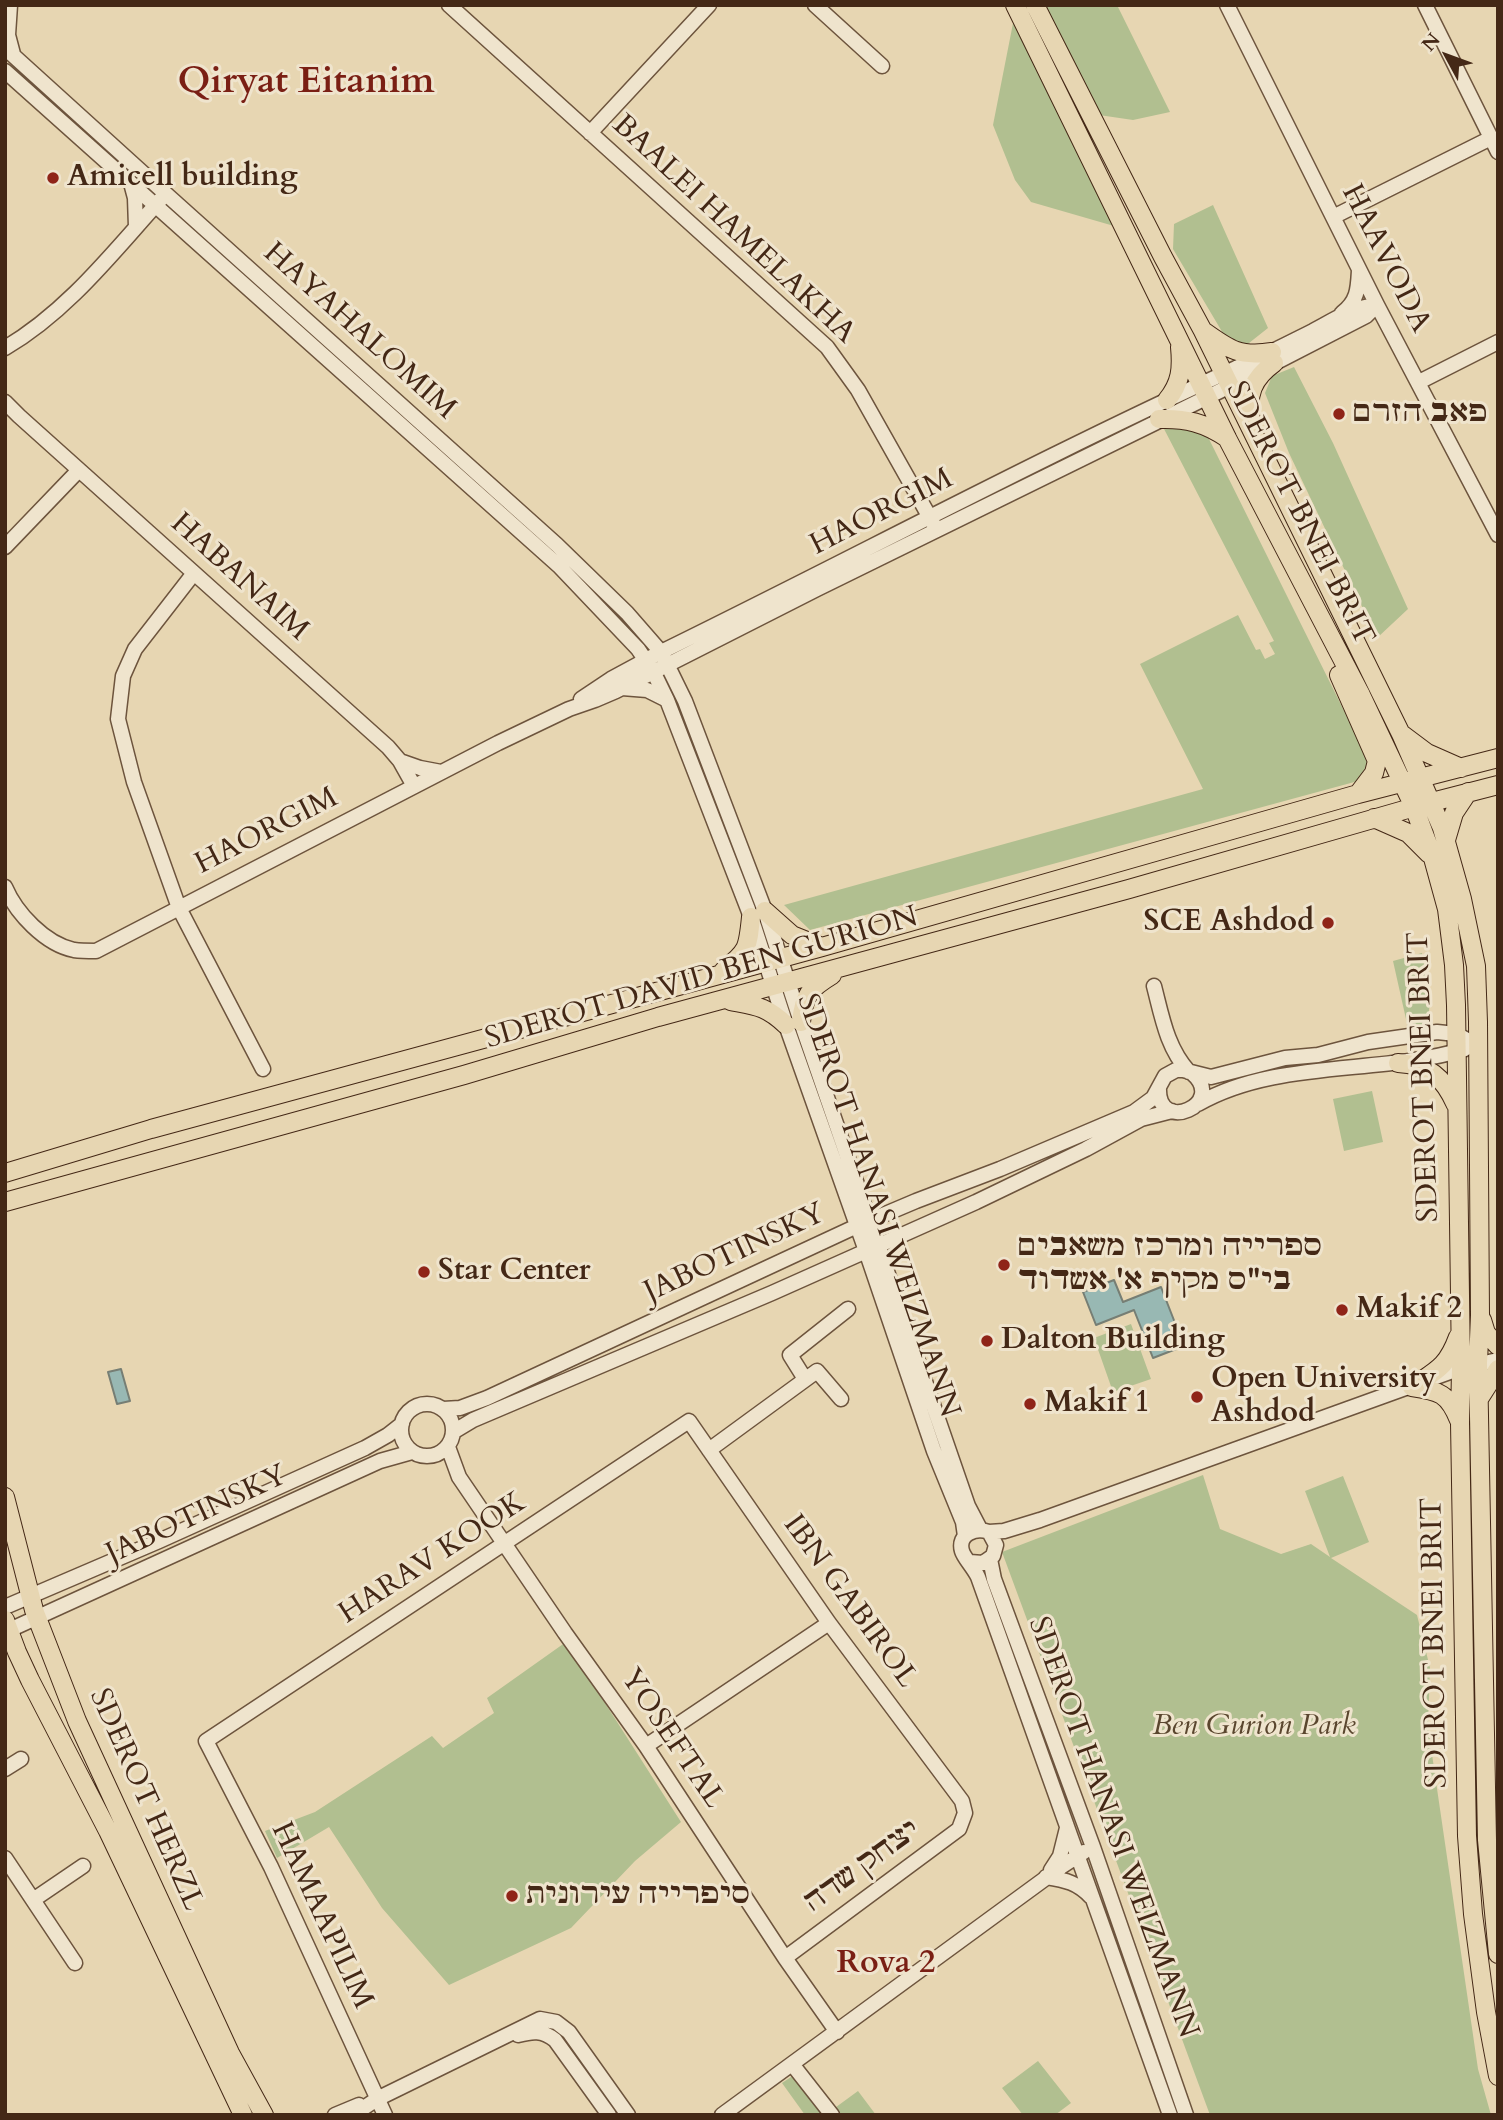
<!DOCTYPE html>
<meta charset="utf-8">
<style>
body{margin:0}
#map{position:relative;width:1503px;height:2120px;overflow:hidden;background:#e7d6b2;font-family:Cardo,serif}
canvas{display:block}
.frame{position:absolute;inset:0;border:7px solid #442816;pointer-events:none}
.north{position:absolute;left:1412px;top:21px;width:70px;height:70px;-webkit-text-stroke:5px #efe4cd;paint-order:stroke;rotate:311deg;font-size:19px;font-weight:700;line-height:28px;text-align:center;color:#442816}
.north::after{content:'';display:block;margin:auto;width:24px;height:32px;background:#442816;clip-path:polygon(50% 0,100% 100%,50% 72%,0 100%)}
</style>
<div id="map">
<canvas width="1503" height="2120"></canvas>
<div class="frame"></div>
<div class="north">N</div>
</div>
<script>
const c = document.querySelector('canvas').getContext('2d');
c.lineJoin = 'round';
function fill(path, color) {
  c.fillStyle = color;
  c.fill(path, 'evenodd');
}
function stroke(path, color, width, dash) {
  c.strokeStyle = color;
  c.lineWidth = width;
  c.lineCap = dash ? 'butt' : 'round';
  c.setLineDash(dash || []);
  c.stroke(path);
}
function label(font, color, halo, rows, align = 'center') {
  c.font = font + ' Cardo,"Frank Ruhl Libre",serif';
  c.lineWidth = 6;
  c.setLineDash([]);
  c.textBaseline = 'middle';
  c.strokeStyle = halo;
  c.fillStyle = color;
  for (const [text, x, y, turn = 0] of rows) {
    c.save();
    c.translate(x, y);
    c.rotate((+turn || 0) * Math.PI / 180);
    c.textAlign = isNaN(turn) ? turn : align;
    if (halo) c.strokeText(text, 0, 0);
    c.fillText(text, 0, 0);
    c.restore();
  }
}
const green = new Path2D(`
 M1045,5h72l53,107 -37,8 -34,-5z
 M1016,8l98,218 -83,-24 -16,-22 -22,-55z
 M1213,205l55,123 -24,19 -20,-12 -51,-86 1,-25z
 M1294,367l39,76 75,166 -31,29 -88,-185 -24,-60 7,-17z
 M1169,425l35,6 4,6 161,324 -11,20 -548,149 -26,-25 419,-116 -63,-125 98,-49 18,35 4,-1 5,10 10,-5 -6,-11 5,-2 -111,-214z
 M1422,953c4,22 15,58 0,75h-14l-15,-67z
 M1372,1091l11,51 -39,9 -11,-52z
 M1131,1324l20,55 -38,13 -19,-54z
 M1203,1475l17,54 61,25 30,-10 19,13 -25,-66 38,-15 26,66 -38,16 86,57 13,53 -2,59 50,342 13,46h-281l-208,-563z
 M566,1642l115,180 -46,39 -64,67 -122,57 -67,-77 -53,-81 -52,31 -12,-27 50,-19 117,-76 11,12 51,-35 -7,-15z
 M1038,2061l33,42 -16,12h-32l-21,-27z
 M797,2073l30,42h-22l-23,-32z
 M858,2091l18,24h-41l-3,-5z`);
const water = new Path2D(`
 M1114,1280l9,22 38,-15 23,59 -31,12 -19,-48 -38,15 -13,-33z
 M121,1369l9,32 -13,3 -9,-32z`);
const minor = new Path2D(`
 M10,5l-2,30 5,19
 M449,5l378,342 31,43 75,133
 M815,5l67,61
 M1227,5l150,300 121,230
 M1425,5l73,147
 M5,48l161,146 391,351 70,68 34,39 24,49 80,210 36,111 167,484 12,23
 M5,71l554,495 79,83 15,22 14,29 84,217 35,108 80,226 68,200 29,71 2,14
 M590,133l119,-128
 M131,183l4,15 1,29
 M1333,217l158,-79
 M1342,313c16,-12 16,-25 17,-43
 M5,348c63,-37 109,-97 157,-150
 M1419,382l79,-40
 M5,402l14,14 369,331 12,14 14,25
 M5,547l74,-77
 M194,573l-59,76 -12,27 -5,43 16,63 45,126 84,161
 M622,688l25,2 20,10
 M581,699l30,-20 50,-27c192,-94 380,-195 575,-284 26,-11 51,-24 77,-37 17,-9 38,-23 58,-25
 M400,761l20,7 21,4
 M5,887c11,26 40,57 69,63 7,1 15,1 22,1l402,-208 71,-34 26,-9 21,-9 201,-102 413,-203 136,-70 11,-11
 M1154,986c8,31 13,62 35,86
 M1159,1088c-2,47 69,16 33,-15
 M1198,1104c78,-45 182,-29 267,-55
 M805,1379l-15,-24 58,-46
 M401 1430a26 26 0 1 1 52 0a26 26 0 1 1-52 0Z
 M443,1409l17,-1 27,-10 370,-172 59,-25 84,-32 134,-57 19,-14 12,-22 11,-6h7l28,7 74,-19 33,-3 50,-13 69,-10 19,2 22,12
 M453,1432l20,-12 299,-127 204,-91 110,-53 55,-30 31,-8
 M448,1447l11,30 106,156 81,113 139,212 52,74
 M709,1450l108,-79 24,28
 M989,1532l15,-1 36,-11 421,-152 37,-8
 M990,1559l4,20 99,268 93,268
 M970,1562l13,1 10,-7 3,-11 -7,-13c-13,-5 -32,2 -27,19 2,7 12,17 16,26l192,538
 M5,1607l154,-66 206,-93 23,-13 14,-11
 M5,1632l375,-171 32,-9
 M646,1746l183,-123
 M5,1769l16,-10
 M5,1858l28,42 50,-34
 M1051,1870l9,-14 7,-28
 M1046,1877c20,3 32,6 45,20
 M33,1900l42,63
 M518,2035c15,-4 24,-5 37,5l54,75
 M792,2064l40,51
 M335,2115l24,-10
 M353,2115l24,-16 163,-80 16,3 13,10 59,83
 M385,2115l-114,-248 -65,-126 483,-320 140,202 133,178 3,12 -6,16 -174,129
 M722,2115l339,-248 23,-15`);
const major = new Path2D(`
 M1015,5l212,433 134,257 53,112 19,51 14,51 7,56 2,40 5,363 -1,55 7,413 6,78 13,98 12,64
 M1035,5l128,252 40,74 198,403 41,94 20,71 14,67 2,56 2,293 -2,48 9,477 11,114
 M1205,332c25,18 35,25 67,20
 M1167,400c14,-17 15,-32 13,-53
 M1159,419c27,-1 46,4 68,19
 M1251,420c-5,-25 2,-42 23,-57
 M1339,675l38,86 -3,12 -16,21
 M1403,735l24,18 34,15
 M1374,818l34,15 21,21
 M1446,840l8,-27 14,-21
 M765,911l27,24 30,12
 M724,970c24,-19 24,-22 27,-53
 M730,1001c26,5 36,5 56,24
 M801,1022c3,-27 8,-33 31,-47
 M1398,1063c31,2 45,13 58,42
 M5,1173l146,-44 671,-182 536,-153 140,-36
 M5,1202l459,-127 194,-58 471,-128 303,-87 66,-17
 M1482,1320l4,13 12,13
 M1412,1387c25,-17 35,-20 46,-50
 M1412,1387c27,4 36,6 47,33
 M1479,1399l19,-30
 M5,1497l29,113 43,111 153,332 34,62
 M5,1620l12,32 13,28 78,151 135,284`);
const markers = [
 [53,178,7,"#8f2418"],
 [1339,414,7,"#8f2418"],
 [1328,923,7,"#8f2418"],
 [1004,1265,7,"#8f2418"],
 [424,1272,7,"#8f2418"],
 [1342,1310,7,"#8f2418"],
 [987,1341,7,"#8f2418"],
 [1197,1397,7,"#8f2418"],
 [1030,1404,7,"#8f2418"],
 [512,1896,7,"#8f2418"]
];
const poiNames = [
 ["Amicell building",67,178],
 ["פאב הזרם",1353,414],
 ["SCE Ashdod",1314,923,"right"],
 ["ספרייה ומרכז משאבים",1018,1248],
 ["בי\"ס מקיף א' אשדוד",1018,1282],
 ["Star Center",438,1272],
 ["Makif 2",1356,1310],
 ["Dalton Building",1001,1341],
 ["Open University",1211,1380],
 ["Ashdod",1211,1414],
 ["Makif 1",1044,1404],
 ["סיפרייה עירונית",526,1896]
];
const streetNames = [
 ["BAALEI HAMELAKHA",733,230,43],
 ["HAAVODA",1385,259,63],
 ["HAYAHALOMIM",359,332,42],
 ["HAORGIM",882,513,-27],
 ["SDEROT BNEI BRIT",1299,514,63],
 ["HABANAIM",239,578,42],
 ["HAORGIM",267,832,-27],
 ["SDEROT DAVID BEN GURION",702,979,-16],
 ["SDEROT BNEI BRIT",1425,1077,-92],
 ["SDEROT HANASI WEIZMANN",877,1206,71],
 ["JABOTINSKY",735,1254,-25],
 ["JABOTINSKY",197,1516,-25],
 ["HARAV KOOK",433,1559,-33],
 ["IBN GABIROL",849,1602,54],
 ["SDEROT BNEI BRIT",1436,1643,-91],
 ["YOSEFTAL",671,1739,56],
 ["SDEROT HERZL",145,1800,66],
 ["SDEROT HANASI WEIZMANN",1112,1828,70],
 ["יצחק שדה",863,1867,-36],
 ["HAMAAPILIM",321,1916,65]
];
const parkNames = [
 ["Ben Gurion Park",1254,1727]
];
const neighbourhoodNames = [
 ["Rova 2",886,1965]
];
const districtNames = [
 ["Qiryat Eitanim",306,83]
];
fill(green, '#b1bf90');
fill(water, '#98b8b3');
stroke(water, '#767e74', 2);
stroke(minor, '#6d543d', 17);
stroke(major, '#442816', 20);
stroke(minor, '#efe4cd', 14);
stroke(major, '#e7d6b2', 18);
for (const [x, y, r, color] of markers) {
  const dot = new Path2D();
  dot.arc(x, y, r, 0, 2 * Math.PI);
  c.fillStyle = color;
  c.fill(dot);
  stroke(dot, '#efe4cd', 2.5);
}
label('bold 30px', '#442816', '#efe4cd', poiNames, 'left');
label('30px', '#442816', '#efe4cd', streetNames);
label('italic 30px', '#5a462e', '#efe4cd', parkNames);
label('bold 32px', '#7a1f14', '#efe4cd', neighbourhoodNames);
label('bold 37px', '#7a1f14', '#efe4cd', districtNames);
</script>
